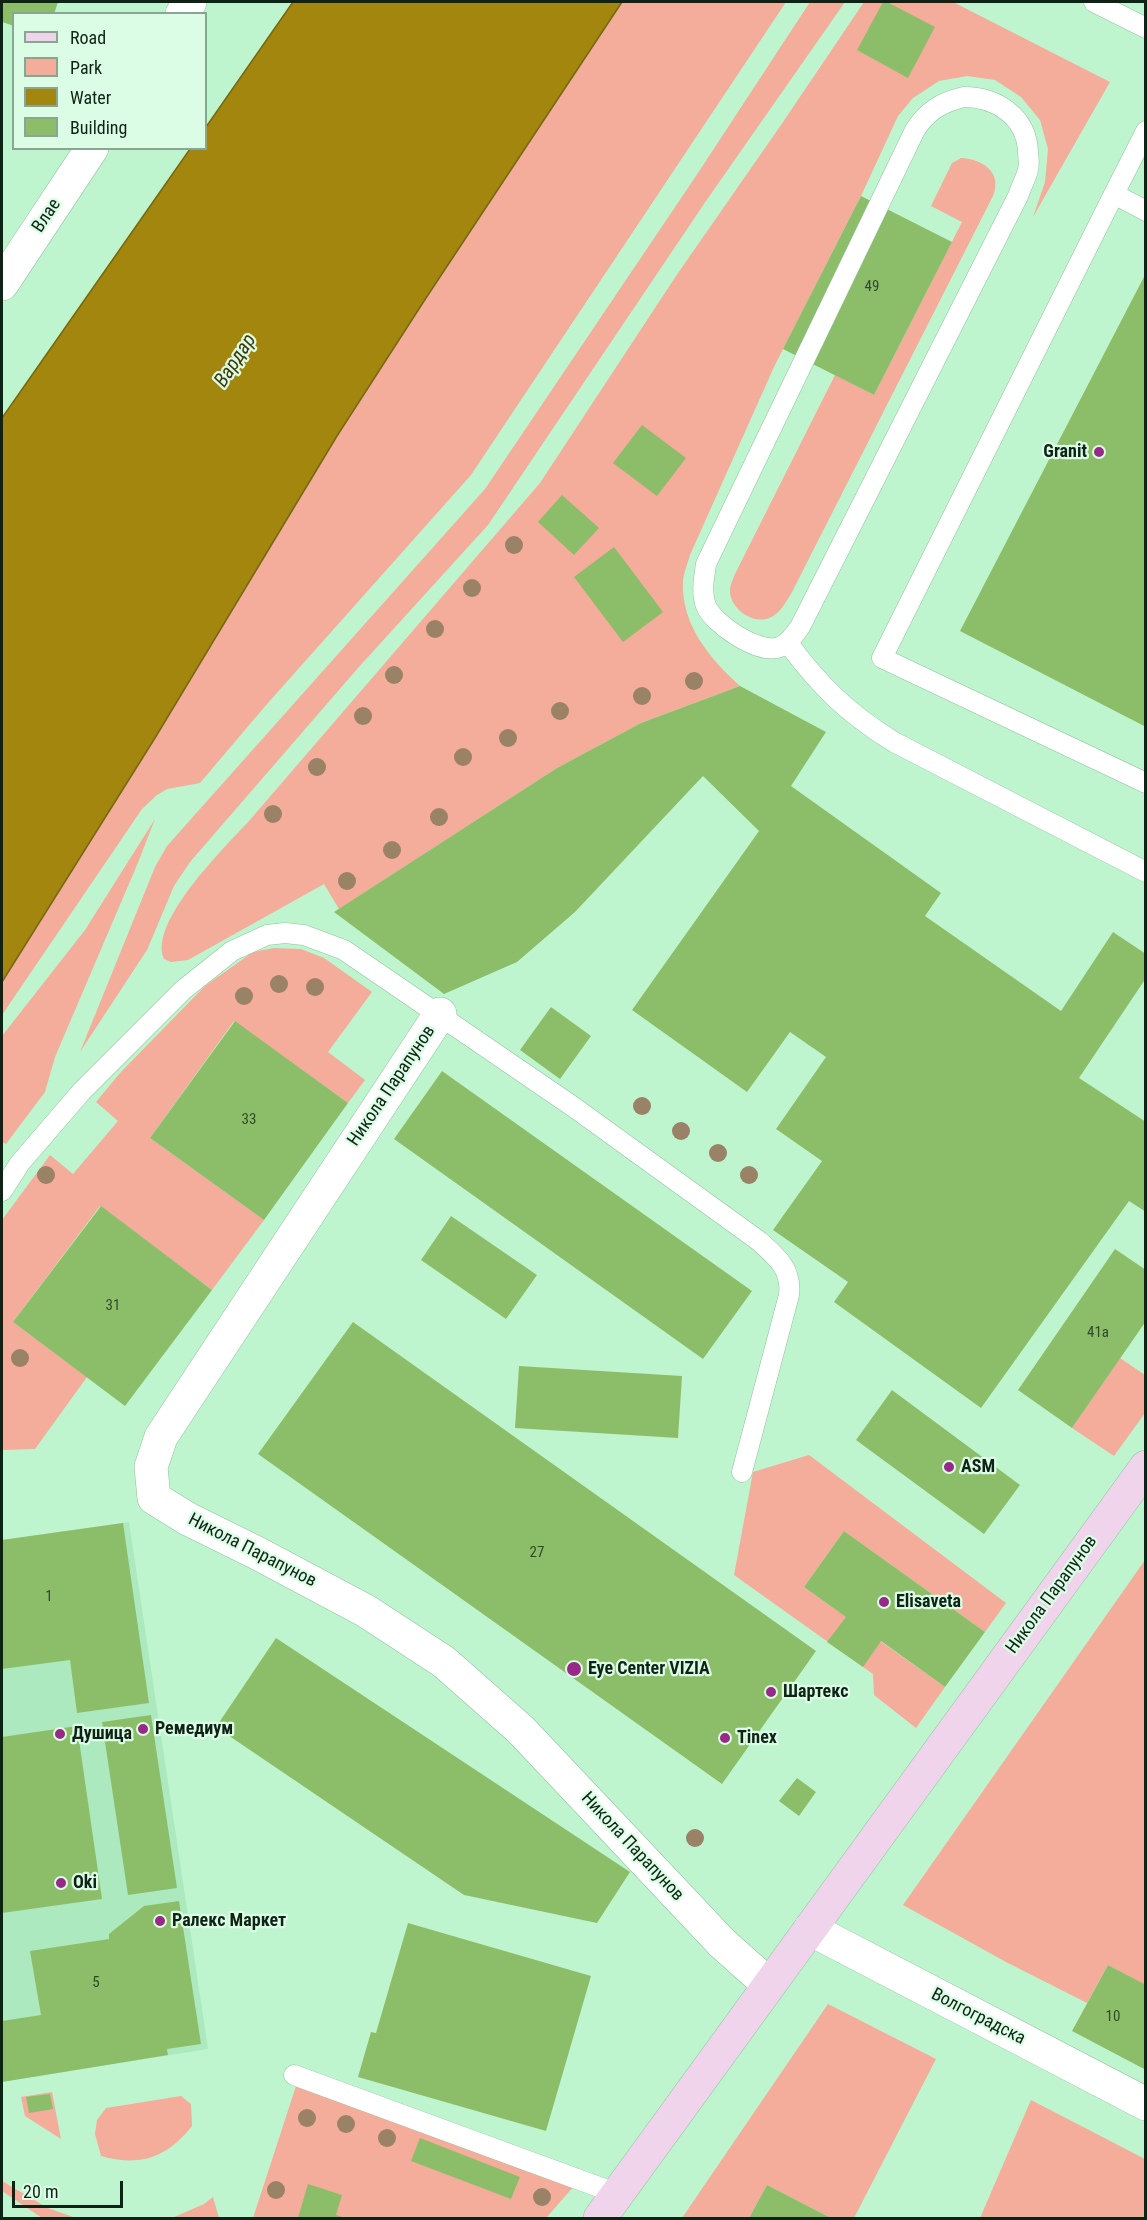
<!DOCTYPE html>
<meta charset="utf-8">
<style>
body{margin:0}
#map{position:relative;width:1147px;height:2220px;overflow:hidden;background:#bff5ce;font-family:"Roboto Condensed",sans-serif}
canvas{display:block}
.frame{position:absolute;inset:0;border:3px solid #0e2316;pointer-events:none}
.legend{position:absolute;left:12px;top:12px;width:195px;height:138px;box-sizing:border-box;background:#dcfde5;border:2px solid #8aa692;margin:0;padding:8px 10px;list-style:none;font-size:18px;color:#0e2316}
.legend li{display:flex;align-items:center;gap:12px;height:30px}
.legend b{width:30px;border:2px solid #8aa692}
.scale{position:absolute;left:12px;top:2181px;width:111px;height:27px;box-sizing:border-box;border:3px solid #0e2316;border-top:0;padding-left:8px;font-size:18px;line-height:21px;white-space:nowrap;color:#0e2316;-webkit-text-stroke:4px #dcfde5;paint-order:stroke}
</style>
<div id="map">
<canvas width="1147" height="2220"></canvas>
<div class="frame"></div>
<ul class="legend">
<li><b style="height:8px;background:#f0d4eb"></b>Road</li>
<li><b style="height:16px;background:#f4ac9b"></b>Park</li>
<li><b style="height:16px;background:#a2860e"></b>Water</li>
<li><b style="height:16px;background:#8cbe69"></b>Building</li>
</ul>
<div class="scale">20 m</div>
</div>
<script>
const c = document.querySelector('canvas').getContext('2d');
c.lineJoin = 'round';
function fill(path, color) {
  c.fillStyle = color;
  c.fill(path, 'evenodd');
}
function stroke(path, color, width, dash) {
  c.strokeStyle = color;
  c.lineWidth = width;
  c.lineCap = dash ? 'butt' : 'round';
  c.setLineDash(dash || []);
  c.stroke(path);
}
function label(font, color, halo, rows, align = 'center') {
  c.font = font + ' "Roboto Condensed",sans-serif';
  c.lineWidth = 4.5;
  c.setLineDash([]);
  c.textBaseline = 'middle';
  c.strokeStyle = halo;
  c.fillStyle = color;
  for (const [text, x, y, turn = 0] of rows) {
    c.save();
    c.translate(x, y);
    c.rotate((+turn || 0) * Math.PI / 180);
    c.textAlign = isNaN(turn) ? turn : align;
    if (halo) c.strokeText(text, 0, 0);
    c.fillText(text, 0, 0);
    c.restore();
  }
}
const built = new Path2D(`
 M129,1522l79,527 -206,33v-542z`);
const green = new Path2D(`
 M622,2h164l-315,473 -204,229 -67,79 -33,6 -10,6 -15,14 -140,206v-33l153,-244 182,-302 89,-138z
 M810,2h35l-139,199 -218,324 -130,143 -168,194 -16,24 -27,64 -67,102 75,-185 12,-21 318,-357 211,-313z
 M864,2h89l157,80 -77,135 12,-35 3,-33 -8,-29 -19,-23 -26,-17 -28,-4 -28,5 -26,17 -15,18 -37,80 -87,171 -84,188c-2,8 -7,19 -7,27 -2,43 28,78 57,104l-99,37 -84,45 -218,141 -15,-25 -136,76 -17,2 -7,-3c-16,-37 62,-113 85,-138l291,-338 136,-207 105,-151z
 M961,158c21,1 42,14 32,38l-202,398c-6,9 -11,20 -22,24 -16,7 -40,-10 -39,-28 0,-5 3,-10 4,-14l101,-201 39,20 88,-173 -31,-16 21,-43z
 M155,819l-18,46 -82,192 -10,35 -39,52 -4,-2v-106l83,-106z
 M274,948l27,1 23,9 48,34 -44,60 37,28 -17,23 -114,-82 -84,117 114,82 -52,70 -112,-84 -87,116 74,55 -52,72 -33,1v-230l48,-65 23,19 45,-53 -22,-19 24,-29 85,-87 48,-34z
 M1120,1358l25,17v38l-31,43 -42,-28z
 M809,1455l197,148 -21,29 -141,-101 -40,56 141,100 -29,41 -42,-33 -1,-21 -139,-99 19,-103z
 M1145,1560v425l-37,-20 -21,38 -81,-41 -103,-57z
 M828,2004l108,55 -82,159h-23l-64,-33 -18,33h-67z
 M297,2083l278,102 -29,33h-293z
 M52,2092l9,47 -36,-23 -4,-19z
 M181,2096l10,8 1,22c-25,32 -53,41 -91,30l-6,-22 2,-14 9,-12z
 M1031,2100l114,59v59h-165z
 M2,2181l46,27 28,10h-34l-40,-27z
 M213,2197l6,21h-47l32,-14z`);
const water = new Path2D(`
 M293,2h329l-196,296 -89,138 -182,302 -153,244v-564l188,-269 16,-1v-21z`);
const building = new Path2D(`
 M2,2h56l-4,12h-40v12l-12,-4z
 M883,2h4l48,25 -27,51 -51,-28z
 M861,196l91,46 -78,153 -91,-46z
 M1146,273v454l-186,-96z
 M642,425l44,33 -29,38 -44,-33z
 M562,495l37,33 -25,27 -36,-33z
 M614,547l49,65 -40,30 -49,-65z
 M740,686l86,46 -35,54 150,107 -16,23 136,95 52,-79 33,22v24l-67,100 67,44v90l-17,-11 -148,207 -147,-106 14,-20 -75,-52 49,-69 -46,-32 50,-72 -36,-25 -43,60 -115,-82 127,-179 -56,-55 -128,136 -58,50 -73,32 -110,-82 223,-144 84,-45z
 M551,1007l40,29 -31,43 -40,-29z
 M235,1021l113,82 -84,117 -114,-82z
 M442,1071l310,220 -49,68 -309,-220z
 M101,1206l111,84 -87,116 -112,-84z
 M451,1216l86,59 -31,44 -85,-59z
 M1115,1249l31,21v51l-74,107 -54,-38z
 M353,1322l463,329 -94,133 -464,-330z
 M519,1366l163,10 -4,62 -163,-10z
 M892,1390l128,95 -36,49 -128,-94z
 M123,1523l26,180 -72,10 -7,-53 -68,9v-129z
 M844,1531l141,101 -40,55 -64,-46 -18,26 -36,-25 19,-25 -42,-30z
 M276,1638l354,234 -33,51 -133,-28 -248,-168z
 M151,1715l26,173 -49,7 -26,-173z
 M77,1726l25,173 -100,14v-176z
 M797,1778l19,14 -17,24 -20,-15z
 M179,1901l22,143 -34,5 1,6 -166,27v-61l39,-6 -11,-64 79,-12v-5l35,-28z
 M408,1923l183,53 -45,155 -188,-54 13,-45 5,1z
 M1108,1965l38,20v85l-74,-39z
 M50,2094l3,15 -24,4 -3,-16z
 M420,2138l100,39 -9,22 -100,-38z
 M308,2184l34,11 -6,20 9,3h-47z
 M767,2185l64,33h-82z`);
const lane = new Path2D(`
 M1094,2l52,26
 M964,97c32,0 62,19 64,54 0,6 2,13 0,19 -2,8 -7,17 -10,26l-218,431c-5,7 -11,16 -20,20 -20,8 -66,-22 -74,-41 -5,-13 -2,-28 0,-42l209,-434c12,-19 27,-28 49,-33z
 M1146,131l-32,63 32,17
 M1114,194l-232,464 264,125
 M787,642c33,44 60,71 107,100l252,130
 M2,1191l18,-28 62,-72 101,-101 49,-39 35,-16 18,-2 19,2 40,15 231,158 184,133c18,16 33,28 30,54l-47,177
 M294,2075l324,119`);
const street = new Path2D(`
 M182,14l8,-12
 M2,284l90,-136
 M440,1014l-279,423 -10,30 3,31 34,21 69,34 109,58 78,51 77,68 201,213 47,42
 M810,1929l336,175`);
const secondary = new Path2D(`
 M600,2218l546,-751`);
const trees = [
 [514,545],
 [472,588],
 [435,629],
 [394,675],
 [694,681],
 [642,696],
 [560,711],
 [363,716],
 [508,738],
 [463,757],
 [317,767],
 [273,814],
 [439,817],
 [392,850],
 [347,881],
 [279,984],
 [315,987],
 [244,996],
 [642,1106],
 [681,1131],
 [718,1153],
 [46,1175],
 [749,1175],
 [20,1358],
 [695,1838],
 [307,2118],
 [346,2124],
 [387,2138],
 [276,2190],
 [542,2197]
];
const markers = [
 [1099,452,6,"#972989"],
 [949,1467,6,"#972989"],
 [884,1602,6,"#972989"],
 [574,1669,8,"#972989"],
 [771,1692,6,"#972989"],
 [143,1729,6,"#972989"],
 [60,1734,6,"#972989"],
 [725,1738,6,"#972989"],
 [61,1883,6,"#972989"],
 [160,1921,6,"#972989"]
];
const numberNames = [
 ["49",872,287],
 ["33",249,1120],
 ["31",113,1306],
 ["41a",1098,1333],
 ["27",537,1553],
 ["1",49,1597],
 ["5",96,1983],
 ["10",1113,2017]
];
const streetNames = [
 ["Влае",47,216,-56],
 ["Никола Парапунов",392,1086,-56],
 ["Никола Парапунов",252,1551,27],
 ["Никола Парапунов",1052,1595,-54],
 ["Никола Парапунов",632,1847,47],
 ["Волгоградска",978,2017,27]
];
const poiNames = [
 ["Granit",1087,452,"right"],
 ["ASM",961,1467],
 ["Elisaveta",896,1602],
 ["Eye Center VIZIA",588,1669],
 ["Шартекс",783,1692],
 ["Ремедиум",155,1729],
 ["Душица",72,1734],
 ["Tinex",737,1738],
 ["Oki",73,1883],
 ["Ралекс Маркет",172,1921]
];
const waterNames = [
 ["Вардар",236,361,-57]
];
fill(built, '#ace9be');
fill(green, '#f4ac9b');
fill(water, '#a2860e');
stroke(water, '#766810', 1.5);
fill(building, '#8cbe69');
stroke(lane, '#8ec39e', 21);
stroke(street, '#8ec39e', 34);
stroke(secondary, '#8ec39e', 34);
stroke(lane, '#fff', 20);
stroke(street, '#fff', 33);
stroke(secondary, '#f0d4eb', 33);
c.fillStyle = '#9a8267';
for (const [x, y] of trees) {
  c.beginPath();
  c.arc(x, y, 9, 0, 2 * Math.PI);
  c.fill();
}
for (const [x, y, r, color] of markers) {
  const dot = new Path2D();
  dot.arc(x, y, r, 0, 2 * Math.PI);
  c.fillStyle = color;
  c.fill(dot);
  stroke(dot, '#dcfde5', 2);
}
label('15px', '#2e4a2b', null, numberNames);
label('18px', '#0e2316', '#dcfde5', streetNames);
label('bold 18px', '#0e2316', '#dcfde5', poiNames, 'left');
label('italic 20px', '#43370a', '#dcfde5', waterNames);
</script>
